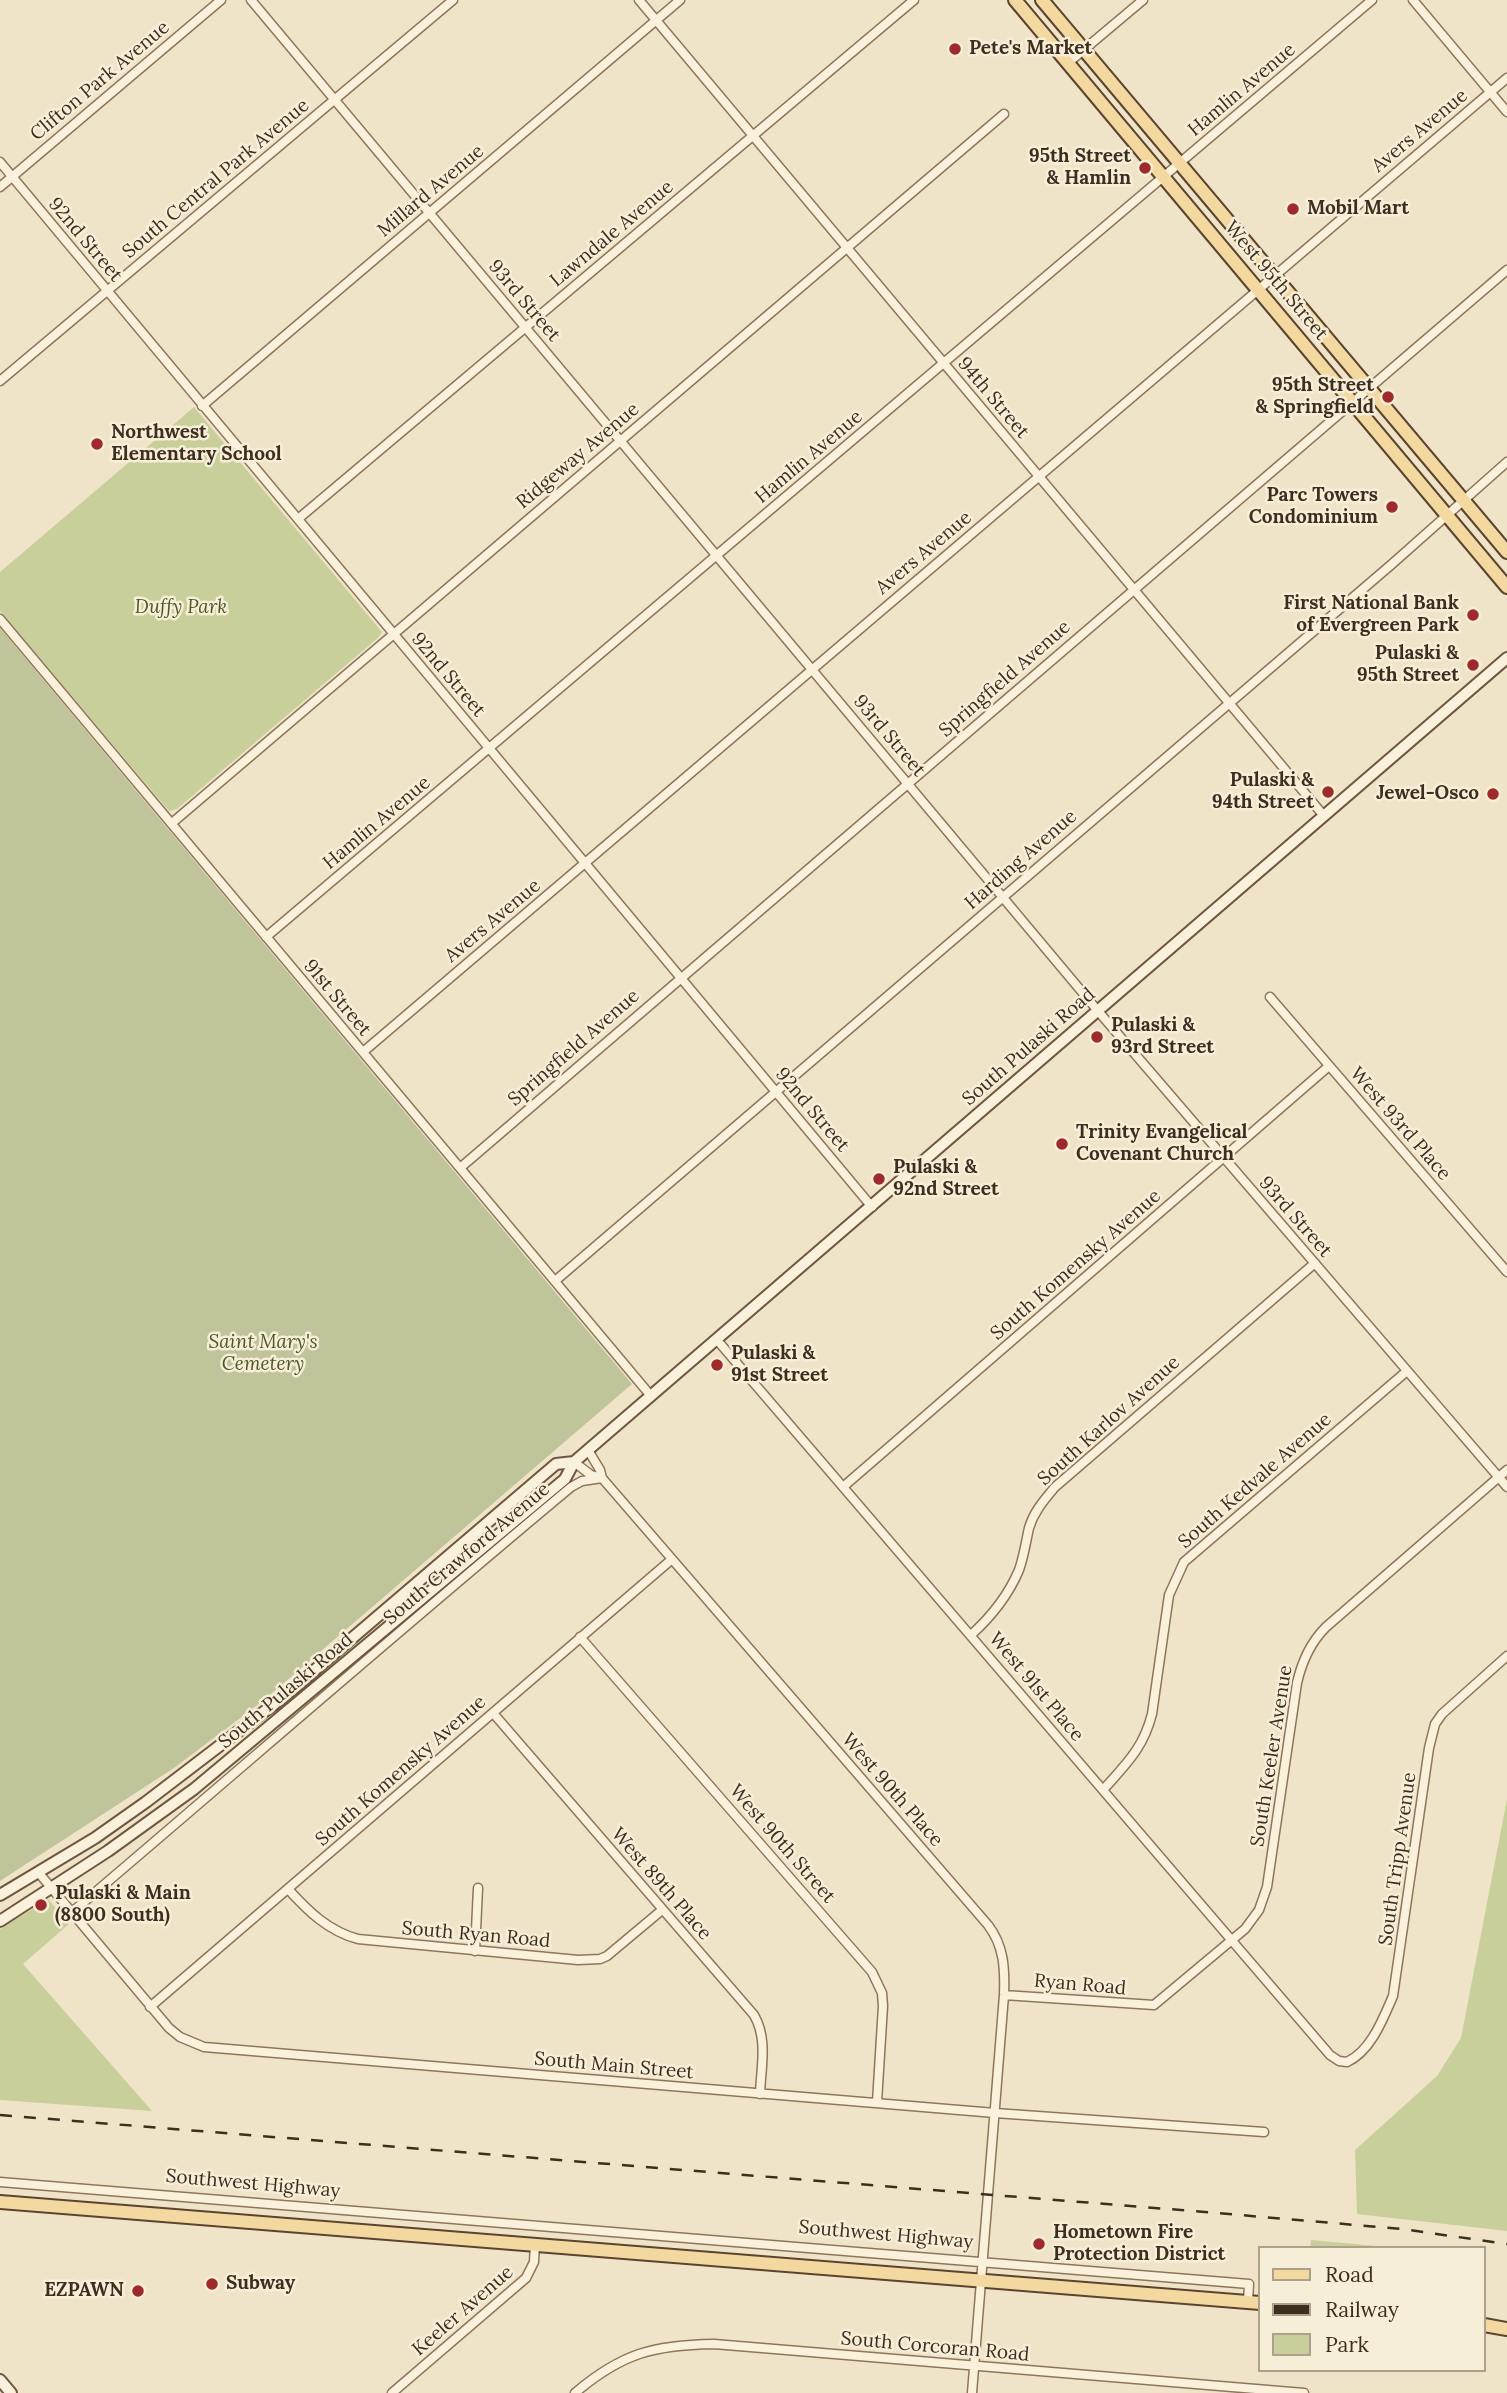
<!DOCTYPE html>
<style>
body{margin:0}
#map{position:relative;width:1507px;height:2393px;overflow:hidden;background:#f0e4c8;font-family:Lora,serif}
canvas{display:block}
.legend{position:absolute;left:1258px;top:2246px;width:228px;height:126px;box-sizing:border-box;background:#f7eed8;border:2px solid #ada18e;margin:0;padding:9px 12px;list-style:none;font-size:21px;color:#3d2e20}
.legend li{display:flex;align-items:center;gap:14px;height:35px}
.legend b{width:35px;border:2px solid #ada18e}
</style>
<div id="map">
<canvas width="1507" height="2393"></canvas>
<ul class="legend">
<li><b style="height:9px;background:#f3d9a0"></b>Road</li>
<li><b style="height:9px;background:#3d2e20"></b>Railway</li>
<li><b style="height:19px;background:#c9cf9b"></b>Park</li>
</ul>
</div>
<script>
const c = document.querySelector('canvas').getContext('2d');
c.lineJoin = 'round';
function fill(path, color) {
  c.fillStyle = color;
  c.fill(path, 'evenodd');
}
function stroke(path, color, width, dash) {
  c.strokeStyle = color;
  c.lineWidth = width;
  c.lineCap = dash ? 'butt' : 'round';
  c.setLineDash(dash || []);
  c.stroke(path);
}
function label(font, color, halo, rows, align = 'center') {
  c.font = font + ' Lora,serif';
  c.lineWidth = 5;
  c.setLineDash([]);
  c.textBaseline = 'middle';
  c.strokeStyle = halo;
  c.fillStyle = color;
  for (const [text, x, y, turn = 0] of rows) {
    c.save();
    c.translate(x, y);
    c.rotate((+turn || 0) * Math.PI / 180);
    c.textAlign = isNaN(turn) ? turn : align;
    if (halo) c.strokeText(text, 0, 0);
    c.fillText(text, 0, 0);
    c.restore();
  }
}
const green = new Path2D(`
 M194,407l188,225 -3,5 -202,172 -8,2 -169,-200v-39z
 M1507,1799v432l-150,-17 -2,-64 82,-74 24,-38z
 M48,1899l21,25 -46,40 129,147 -152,-11v-171z
 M1311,2240l87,8h-88z`);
const cemetery = new Path2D(`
 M0,628l632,756 -368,316 -90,68 -174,113z`);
const minor = new Path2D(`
 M251,0l847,1011 409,476
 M639,0l685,816
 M1413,0l94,112
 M1068,63l75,-63
 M0,162l872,1045
 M0,187l221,-187
 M0,381l453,-381
 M202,406l478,-406
 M298,519l616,-519
 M0,619l651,777
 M172,823l832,-709
 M266,937l1106,-937
 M1270,997l237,275
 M363,1052l1144,-974
 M460,1168l1047,-898
 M555,1281l837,-717 115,-102
 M717,1340l613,715 9,6 8,1c24,-11 36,-43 46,-66l36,-248 6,-24 7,-10 65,-58
 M588,1450l12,20 2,8 386,447c16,21 17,43 16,70l-32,398
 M574,1462l17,13 7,2
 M843,1487l486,-421
 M971,1635c21,-19 37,-39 48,-65 5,-14 7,-29 10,-42 5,-17 16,-29 26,-41l260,-224
 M580,1637l292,335 10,21 1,13 -6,96
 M493,1713l261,302c14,24 7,52 6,79
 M1103,1790c23,-26 40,-41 49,-76l17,-119 15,-33 223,-191
 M38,1872l131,156 11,9 24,10 791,66 269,19
 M288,1889c20,22 40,42 70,50l220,21 22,-1 7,-3 55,-46
 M71,1913c167,-142 332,-286 500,-426l11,-6 20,-3
 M475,1951l3,-63
 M1004,1995l150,10 91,-76 14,-19 8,-23 30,-204c5,-22 13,-40 29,-56l181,-157
 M150,2007l521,-447
 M0,2182l1249,102 -1,18
 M392,2393l134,-115 8,-16 1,-19
 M575,2393c47,-40 79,-48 139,-49l590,49`);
const secondary = new Path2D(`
 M0,1895l95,-57 51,-36 136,-104 274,-234 18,-2
 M0,1921l108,-70 86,-62 371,-310 9,-17 933,-804
 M0,2380l11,13`);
const primary = new Path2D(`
 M1015,0l492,587
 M1042,0l465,552
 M0,2202l1260,101
 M1484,2325l23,4`);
const rail = new Path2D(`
 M0,2115l1205,97 197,17 105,15`);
const markers = [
 [955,49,7,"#9e2a2b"],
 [1145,168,7,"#9e2a2b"],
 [1293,209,7,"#9e2a2b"],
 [1388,397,7,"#9e2a2b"],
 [97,444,7,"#9e2a2b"],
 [1392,507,7,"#9e2a2b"],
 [1473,615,7,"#9e2a2b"],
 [1473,665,7,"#9e2a2b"],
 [1328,792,7,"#9e2a2b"],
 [1493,794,7,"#9e2a2b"],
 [1097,1037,7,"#9e2a2b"],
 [1062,1144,7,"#9e2a2b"],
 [879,1179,7,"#9e2a2b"],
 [717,1365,7,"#9e2a2b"],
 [41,1905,7,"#9e2a2b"],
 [1039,2244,7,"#9e2a2b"],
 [212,2284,7,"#9e2a2b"],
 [138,2291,7,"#9e2a2b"]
];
const poiNames = [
 ["Pete's Market",969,49],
 ["95th Street",1131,157,"right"],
 ["& Hamlin",1131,179,"right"],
 ["Mobil Mart",1307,209],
 ["95th Street",1374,386,"right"],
 ["& Springfield",1374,408,"right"],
 ["Northwest",111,433],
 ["Elementary School",111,455],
 ["Parc Towers",1378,496,"right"],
 ["Condominium",1378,518,"right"],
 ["First National Bank",1459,604,"right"],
 ["of Evergreen Park",1459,626,"right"],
 ["Pulaski &",1459,654,"right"],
 ["95th Street",1459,676,"right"],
 ["Pulaski &",1314,781,"right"],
 ["94th Street",1314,803,"right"],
 ["Jewel-Osco",1479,794,"right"],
 ["Pulaski &",1111,1026],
 ["93rd Street",1111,1048],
 ["Trinity Evangelical",1076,1133],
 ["Covenant Church",1076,1155],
 ["Pulaski &",893,1168],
 ["92nd Street",893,1190],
 ["Pulaski &",731,1354],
 ["91st Street",731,1376],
 ["Pulaski & Main",55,1894],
 ["(8800 South)",55,1916],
 ["Hometown Fire",1053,2233],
 ["Protection District",1053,2255],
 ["Subway",226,2284],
 ["EZPAWN",124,2291,"right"]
];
const streetNames = [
 ["Clifton Park Avenue",100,81,-40],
 ["Hamlin Avenue",1242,90,-40],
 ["Avers Avenue",1420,131,-40],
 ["South Central Park Avenue",216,179,-40],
 ["Millard Avenue",431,191,-40],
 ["Lawndale Avenue",612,234,-40],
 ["92nd Street",85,240,50],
 ["West 95th Street",1276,281,50],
 ["93rd Street",524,301,50],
 ["94th Street",993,398,50],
 ["Ridgeway Avenue",578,456,-40],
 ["Hamlin Avenue",809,457,-40],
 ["Avers Avenue",924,553,-40],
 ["92nd Street",448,675,50],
 ["Springfield Avenue",1005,679,-41],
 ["93rd Street",889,736,50],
 ["Hamlin Avenue",377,823,-40],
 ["Harding Avenue",1021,860,-41],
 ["Avers Avenue",493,921,-40],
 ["91st Street",337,998,50],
 ["South Pulaski Road",1029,1047,-41],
 ["Springfield Avenue",574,1048,-41],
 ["92nd Street",812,1110,50],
 ["West 93rd Place",1400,1124,49],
 ["93rd Street",1295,1217,49],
 ["South Komensky Avenue",1076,1265,-41],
 ["South Karlov Avenue",1109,1421,-42],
 ["South Kedvale Avenue",1255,1481,-41],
 ["South Crawford Avenue",467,1554,-40],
 ["West 91st Place",1036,1687,50],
 ["South Pulaski Road",286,1691,-40],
 ["South Keeler Avenue",1272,1756,-81],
 ["South Komensky Avenue",401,1771,-41],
 ["West 90th Place",892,1790,49],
 ["West 90th Street",782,1844,49],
 ["South Tripp Avenue",1398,1859,-82],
 ["West 89th Place",661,1884,49],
 ["South Ryan Road",476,1935,5],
 ["Ryan Road",1080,1985,5],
 ["South Main Street",614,2066,5],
 ["Southwest Highway",253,2184,5],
 ["Southwest Highway",886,2235,5],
 ["Keeler Avenue",463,2311,-41],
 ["South Corcoran Road",935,2347,5]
];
const parkNames = [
 ["Duffy Park",181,608],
 ["Saint Mary's",263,1343],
 ["Cemetery",263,1365]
];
fill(green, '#c9cf9b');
fill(cemetery, '#bfc49a');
stroke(minor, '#8d765c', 11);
stroke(secondary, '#6f573f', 14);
stroke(primary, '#5b4430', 16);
stroke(minor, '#faf1dc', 8);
stroke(secondary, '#faf1dc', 10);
stroke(primary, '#f3d9a0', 12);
stroke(rail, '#3d2e20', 2.5, [12, 12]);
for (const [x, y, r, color] of markers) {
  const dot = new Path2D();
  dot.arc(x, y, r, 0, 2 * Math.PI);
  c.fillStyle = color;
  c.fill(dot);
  stroke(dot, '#f7eed8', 2.5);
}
label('bold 19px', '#3d2e20', '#f7eed8', poiNames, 'left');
label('19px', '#3d2e20', '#f7eed8', streetNames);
label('italic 19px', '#4d5a26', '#f7eed8', parkNames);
</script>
